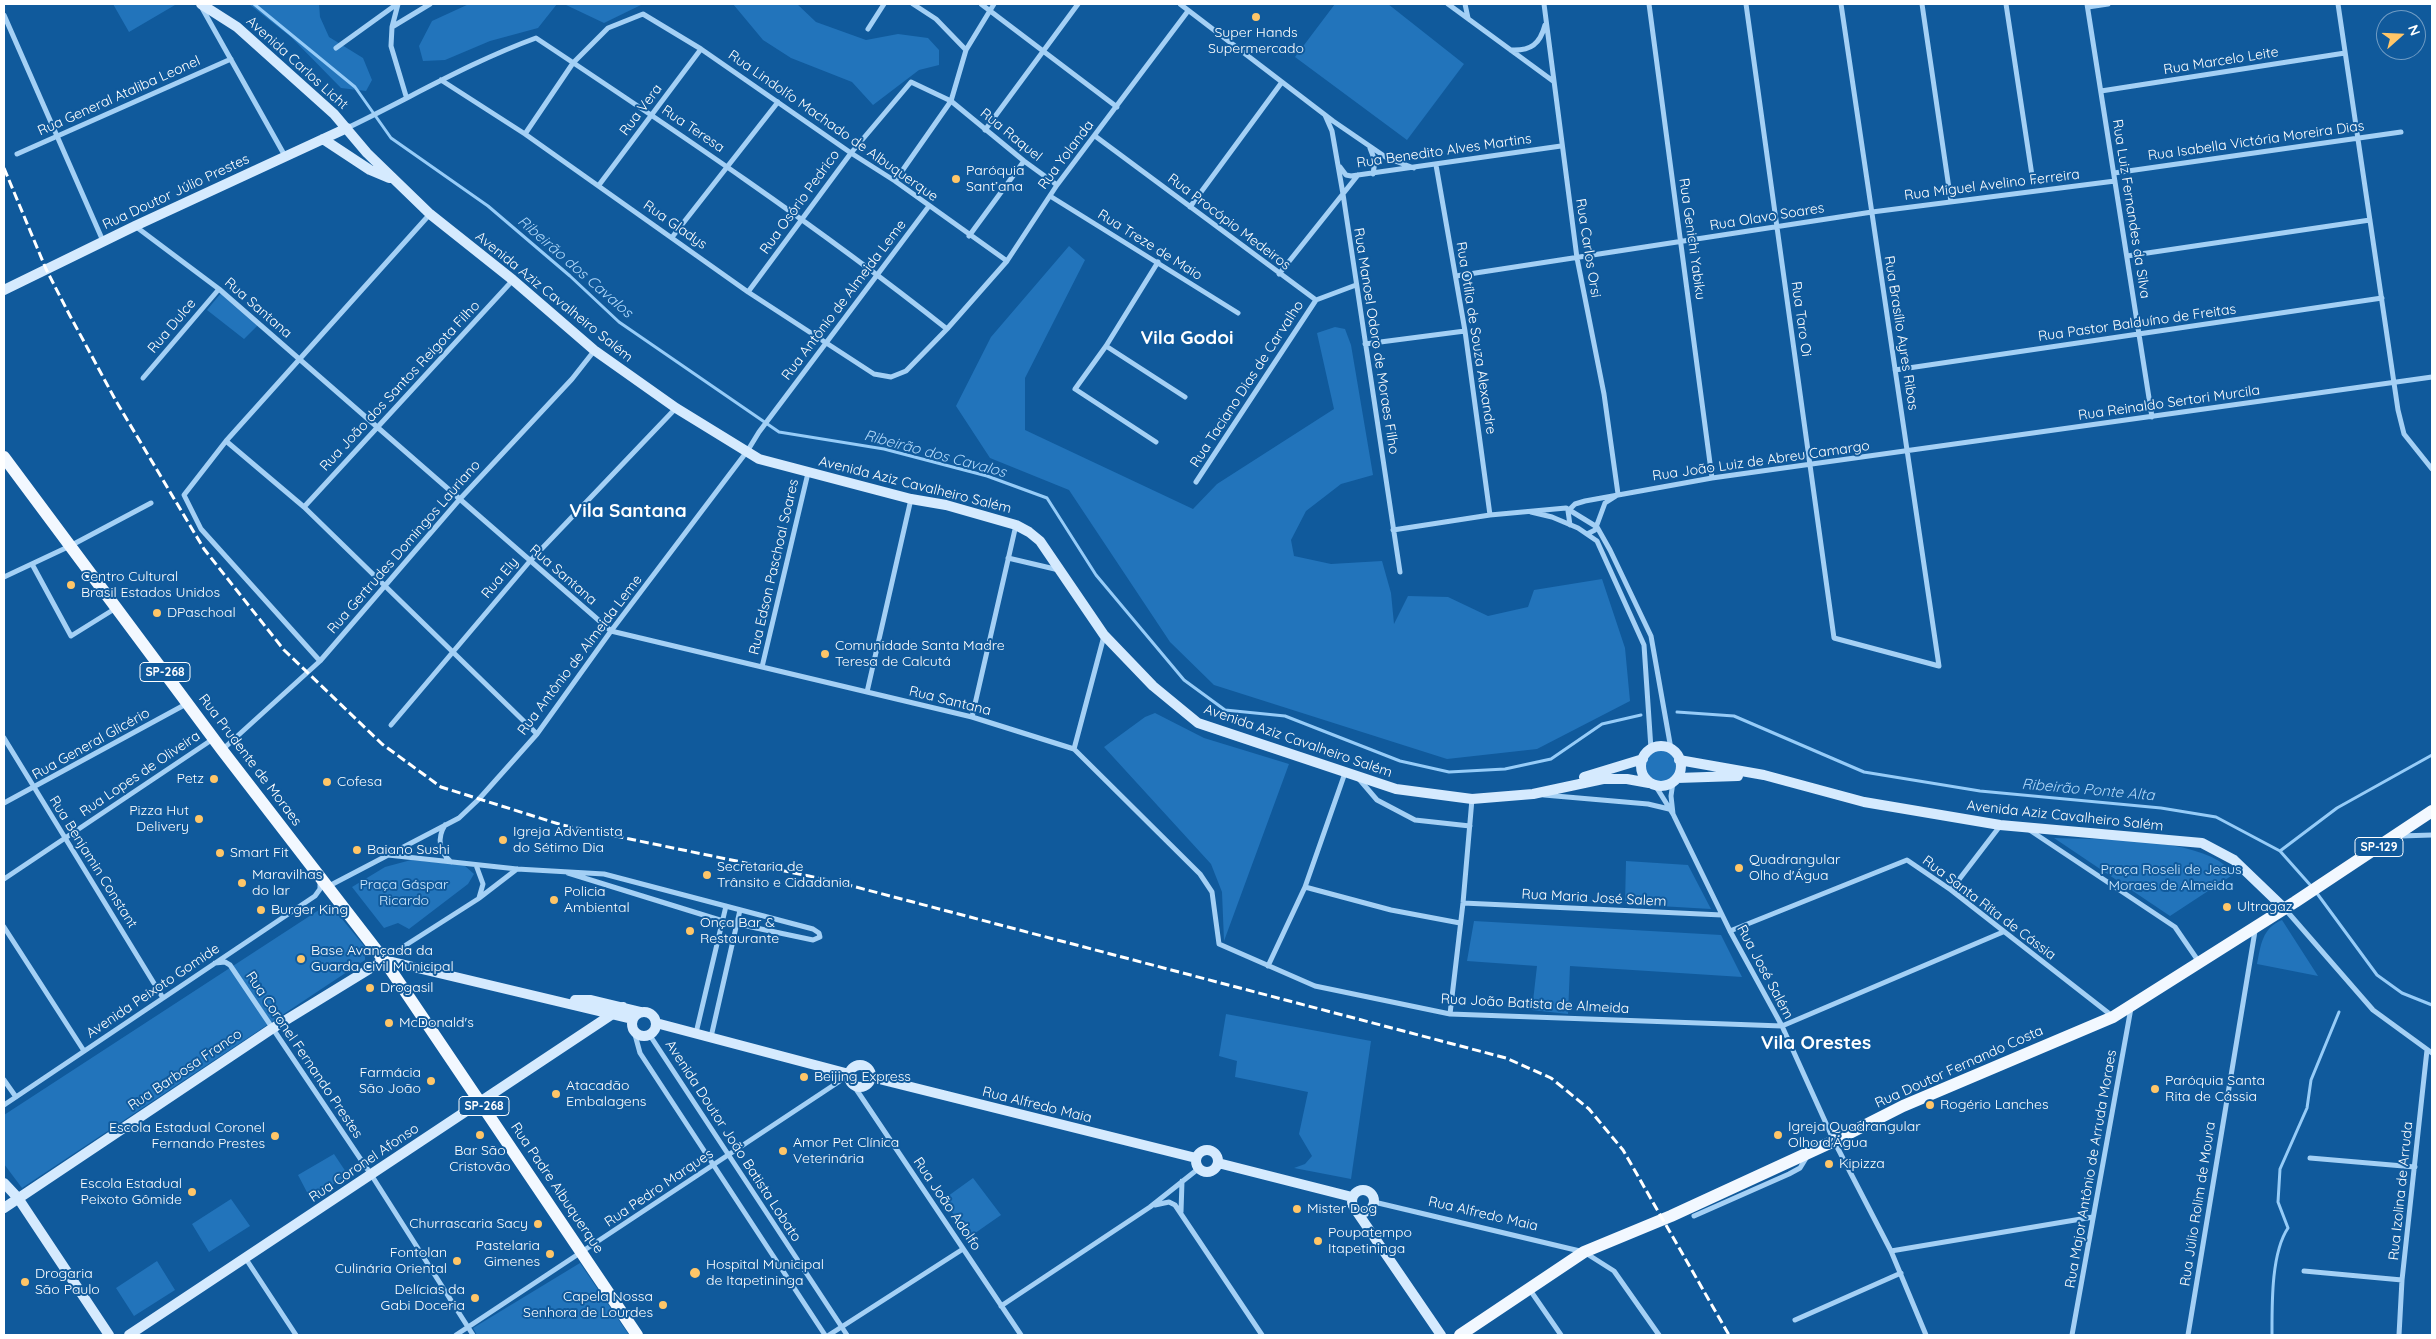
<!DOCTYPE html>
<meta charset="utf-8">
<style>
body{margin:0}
#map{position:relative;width:2436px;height:1339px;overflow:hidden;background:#105a9c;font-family:Quicksand,sans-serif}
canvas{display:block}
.frame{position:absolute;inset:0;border:5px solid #fff;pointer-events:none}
.north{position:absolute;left:2376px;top:10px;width:50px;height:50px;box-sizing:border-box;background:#105a9c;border:1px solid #709cc4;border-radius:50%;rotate:70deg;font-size:14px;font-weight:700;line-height:20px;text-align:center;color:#fff}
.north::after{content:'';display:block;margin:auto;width:18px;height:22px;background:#ffc668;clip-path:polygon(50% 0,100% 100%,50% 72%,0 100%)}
</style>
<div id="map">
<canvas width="2436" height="1339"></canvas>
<div class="frame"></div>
<div class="north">N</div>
</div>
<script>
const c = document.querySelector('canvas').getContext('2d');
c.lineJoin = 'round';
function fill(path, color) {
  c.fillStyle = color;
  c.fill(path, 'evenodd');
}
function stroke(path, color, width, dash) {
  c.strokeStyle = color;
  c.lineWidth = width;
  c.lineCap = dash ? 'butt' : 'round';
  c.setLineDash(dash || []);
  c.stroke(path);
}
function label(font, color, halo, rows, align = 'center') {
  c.font = font + ' Quicksand,sans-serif';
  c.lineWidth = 4;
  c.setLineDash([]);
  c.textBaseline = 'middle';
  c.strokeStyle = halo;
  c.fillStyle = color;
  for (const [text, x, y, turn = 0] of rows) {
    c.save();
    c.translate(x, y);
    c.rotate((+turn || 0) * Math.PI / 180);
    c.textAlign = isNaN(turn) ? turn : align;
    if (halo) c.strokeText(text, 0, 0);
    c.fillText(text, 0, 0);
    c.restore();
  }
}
const green = new Path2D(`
 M113,4h61l1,1 -46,27z
 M249,4h70l1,13 9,20 34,21 9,22 -6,11 -25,-3 -50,-51z
 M469,4h88l-19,24 -48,13 -45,19 -22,1 -4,-15 13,-25z
 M564,4h79l-39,19z
 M733,4h64l19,18 50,18 32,-6 30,4 11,12v15l-20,5 -46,35 -21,-23 -61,-24 -28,-18z
 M1335,4h53l76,60 -57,76 -112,-83z
 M1069,246l16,14 -60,118v52l168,79 24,-25 117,-75 -17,-76 18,-6 10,2 6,16 22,130 -32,9 -35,27 -15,29 3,16 37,8 51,-3 9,32 3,31 14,-28 40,1 40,19 40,-9 6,-17 68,-11 23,69 5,53 -93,48 -90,10 -233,-74 -44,-43 -101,-152 -79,-32 -34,-52 35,-69z
 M221,293l37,32 -14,14 -37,-29z
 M1155,713l49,25 85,26 -65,177 -2,-49 -11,-28 -107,-117 41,-30z
 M1645 766a16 16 0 1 1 32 0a16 16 0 1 1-32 0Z
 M2054,838c47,2 125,-1 165,23 5,3 10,9 15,13l-64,42z
 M411,860l53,5 10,9 -6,10 -59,45 -11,-6 -14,5 -32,-41 33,-20z
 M1626,861l62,4 23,44 -86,-5z
 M325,906l8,2 32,39v13l-343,228 -18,-24v-49z
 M2282,920l36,56 -61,-12c4,-19 5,-36 25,-44z
 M1474,921l247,14 21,42 -172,-11 -2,48 -36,-4 5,-44 -70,-5z
 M1226,1014l145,27 -20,138 -57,-11 11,-4 7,-8 -13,-22 9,-42 -73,-15 2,-16 -18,-5z
 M334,1154l14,21 -38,23 -12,-23z
 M973,1178l28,37 -33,23 -24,-39z
 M231,1199l19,27 -41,26 -17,-28z
 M157,1261l18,29 -41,26 -18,-28z
 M580,1263l49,72h-152l-4,-7z`);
const stream = new Path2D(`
 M254,4l101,83 36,51 97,68 82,70 49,46 160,110 105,17 103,27 60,22 49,77 88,105 41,30 60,6 115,45 49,11 56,-3 46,-10 51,-35 39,-9
 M1677,712l57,4 130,56 116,19 181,17 55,9 64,34 32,36
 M2280,851l57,-43 95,-53
 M2316,892l61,83 25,18 30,12
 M2272,1335c0,-30 -1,-82 16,-107l-10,-26 2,-33 27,-61 4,-28 28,-68`);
const street = new Path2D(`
 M981,4l136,103
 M1180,4l153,117 54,37 27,10
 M1448,4l105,77
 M1465,4l3,14
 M1544,4l33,254 27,136 14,100
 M1649,4l63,474
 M1746,4l88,634 105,28 -98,-662
 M1922,4l29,198
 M2006,4l27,178
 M2087,4l65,413
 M2338,4l60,406 6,24 28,35
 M2088,7l20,-3
 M202,8l83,148
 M4,15l99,226
 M392,27l6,-23
 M868,29l16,-25
 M336,48l61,-44
 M966,50l28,-46
 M1511,50c20,1 29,-6 34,-25
 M441,80l84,54 223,158 126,82 17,3 15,-6 41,-42 60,-68 50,-76 131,-174
 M2101,91l244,-38
 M406,96l-15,-50 1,-19 38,-23
 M1325,115l7,16 11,63 57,378
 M347,128c63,-30 123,-66 189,-90 140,93 280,187 411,291
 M985,130l93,-126
 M525,134l48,-71 35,-35 35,-14 58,35 150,104 44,28 112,80
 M1095,136l221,164 40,-15
 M1370,148l5,13 -2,13
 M17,154l214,-95
 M1436,165l29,166 25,184
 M1340,167l6,8 5,1 210,-30
 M2114,173l287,-41
 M895,181l56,-80 15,-51 -30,-31 -23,-15
 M599,185l102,-136
 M1050,196l188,117
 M1190,207l92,-125
 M135,226l84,63 392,342 361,86 102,32 126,125 12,18 7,52 96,42 135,28 332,12 221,-94
 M673,236l105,-134
 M969,236l55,-75
 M2127,256l243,-36
 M1279,274l79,-99
 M1456,276l416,-64 243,-31
 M748,292l103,-139 60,-71 40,19 73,60 33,24
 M1365,344l100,-13
 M1106,346l79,51
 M1895,370l487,-72
 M143,378l76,-89
 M226,441l78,66 233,227
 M1156,442l-81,-53 31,-43 52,-84
 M1196,482l120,-182
 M304,507l209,-227
 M1531,512l21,5 26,11 19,13 47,104 7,104
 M1570,525l-2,-14 7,-7 10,-3 127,-23 720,-101
 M1393,530l97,-15 76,-7 31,19 13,23 41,86 20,113
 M1587,534l8,-4 10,-27 11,-7
 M1008,558l51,12
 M32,564l39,72 45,-28
 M4,577l66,-31 81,-43
 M320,661l-119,-132 -17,-34 42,-54 204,-227
 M762,667l46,-194
 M867,692l44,-193
 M972,717l44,-192
 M391,725l139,-164 146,-153
 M4,738l159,260
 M1074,749l30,-113
 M222,750l98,-89 139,-161 113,-121 22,-28
 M1359,779l18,21 38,20 55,6
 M1673,782l-2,14 2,18
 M1655,785l18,29 57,117 52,95 52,115 57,110 35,84
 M1544,795l104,9 21,5
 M4,803l184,-100
 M445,825c-8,13 -6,26 6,37
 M2028,829l147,98 24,35
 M2400,836l32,-1
 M388,855l129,14 87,5 209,55 6,4 1,4 -7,3 -90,-19 -155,-48
 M476,865l7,19 -4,14
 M4,879l209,-140
 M327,887l132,-69 20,-19 58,-65 74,-103 137,-181 11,-18 170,-226
 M1305,887l86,23 69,13
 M1951,890l49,-64
 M1463,903l259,12
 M2285,909l88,101 59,43
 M4,927l80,124
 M1730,931l177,-71 44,30 160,125
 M384,959l94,-60 39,-30
 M215,963l10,-1 5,3 142,211 101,159
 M1268,966l37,-79 40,-114
 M1450,1014l13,-111 9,-104
 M634,1031l6,22 185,282
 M696,1033l30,-127
 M649,1034l198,301
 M711,1037l29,-127
 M4,1080l12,17
 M854,1086l167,249
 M4,1105l311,-209 5,-7v-8
 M2310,1158l105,9
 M1374,1202l210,50 30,19 45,64
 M1155,1205l14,-3 6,3 87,130
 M1181,1212l1,-31
 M1694,1216l95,-42 11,-6 8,-13
 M1891,1251l202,-34
 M246,1259l50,76
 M2304,1271l98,9
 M1530,1290l31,45
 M1001,1306l149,-99 48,-38
 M1795,1320l106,-47
 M456,1335l393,-260
 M829,1335l134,-86
 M2072,1335l59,-327
 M2188,1335l67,-404
 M2399,1335l3,-55 25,-230`);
const secondary = new Path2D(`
 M201,4l36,23 97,87 33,39 63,61 83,66 81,70 82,58 83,51 152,40 35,6 70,20 13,7 11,9 64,94 49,51 45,37 198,66 76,10 61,-5 70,-15h24l22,4
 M323,139l47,31 19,8
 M4,290l131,-64 212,-98
 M1641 766a20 20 0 1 1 40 0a20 20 0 1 1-40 0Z
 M1679,760l85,15 100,27 136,23 202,18 32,17 51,49
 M1584,777l59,-18
 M1677,778l61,-2
 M575,1000h16l50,12
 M632 1024a12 12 0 1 1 24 0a12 12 0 1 1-24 0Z
 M656,1023l193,51
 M849 1076a11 11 0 1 1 22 0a11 11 0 1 1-22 0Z
 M871,1077l325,81
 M1196 1161a11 11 0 1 1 22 0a11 11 0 1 1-22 0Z
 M1218,1163l134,34
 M4,1183l14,15 91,137
 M1352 1201a11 11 0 1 1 22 0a11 11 0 1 1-22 0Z
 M4,1208l269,-180 111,-68 248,59
 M1355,1209l86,126
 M129,1335l494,-328`);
const primary = new Path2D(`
 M4,457l218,293 162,210 253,375
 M1460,1335l124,-83 87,-36 163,-75 69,-35 210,-89 182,-115 137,-91`);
const rail = new Path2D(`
 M4,168l42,101 22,43 48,89 88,148 80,101 98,94 59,43 121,38 271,56 673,177 45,20 38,31 34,41 106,185`);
const markers = [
 [1256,17,5,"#ffc668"],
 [956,179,5,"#ffc668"],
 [71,585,5,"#ffc668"],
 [157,613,5,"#ffc668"],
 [825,654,5,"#ffc668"],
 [214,779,5,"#ffc668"],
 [327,782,5,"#ffc668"],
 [199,819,5,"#ffc668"],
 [503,840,5,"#ffc668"],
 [357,850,5,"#ffc668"],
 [220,853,5,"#ffc668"],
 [1739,868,5,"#ffc668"],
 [707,875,5,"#ffc668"],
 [242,883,5,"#ffc668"],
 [554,900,5,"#ffc668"],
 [2227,907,5,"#ffc668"],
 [261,910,5,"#ffc668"],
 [690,931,5,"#ffc668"],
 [301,959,5,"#ffc668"],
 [370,988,5,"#ffc668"],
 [389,1023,5,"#ffc668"],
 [804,1077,5,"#ffc668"],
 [431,1081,5,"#ffc668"],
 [2155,1089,5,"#ffc668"],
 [556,1094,5,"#ffc668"],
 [1930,1105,5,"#ffc668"],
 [480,1135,5,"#ffc668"],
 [1778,1135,5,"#ffc668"],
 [275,1136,5,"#ffc668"],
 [783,1151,5,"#ffc668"],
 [1829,1164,5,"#ffc668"],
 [192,1192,5,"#ffc668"],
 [1297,1209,5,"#ffc668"],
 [538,1224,5,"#ffc668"],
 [1318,1241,5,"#ffc668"],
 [550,1254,5,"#ffc668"],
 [457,1261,5,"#ffc668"],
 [695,1273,6,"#ffc668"],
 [25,1282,5,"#ffc668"],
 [475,1298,5,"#ffc668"],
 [663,1305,5,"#ffc668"]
];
const shields = [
 [165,672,50],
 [2379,847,48],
 [484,1106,50]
];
const shieldNames = [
 ["SP-268",165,672],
 ["SP-129",2379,847],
 ["SP-268",484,1106]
];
const poiNames = [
 ["Super Hands",1256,33,"center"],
 ["Supermercado",1256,49,"center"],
 ["Paróquia",966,171],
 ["Sant’ana",966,187],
 ["Centro Cultural",81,577],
 ["Brasil Estados Unidos",81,593],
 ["DPaschoal",167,613],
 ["Comunidade Santa Madre",835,646],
 ["Teresa de Calcutá",835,662],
 ["Petz",204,779,"right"],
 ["Cofesa",337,782],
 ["Pizza Hut",189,811,"right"],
 ["Delivery",189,827,"right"],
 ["Igreja Adventista",513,832],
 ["do Sétimo Dia",513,848],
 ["Baiano Sushi",367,850],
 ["Smart Fit",230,853],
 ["Quadrangular",1749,860],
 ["Olho d'Água",1749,876],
 ["Secretaria de",717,867],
 ["Trânsito e Cidadania",717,883],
 ["Maravilhas",252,875],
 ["do lar",252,891],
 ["Policia",564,892],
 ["Ambiental",564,908],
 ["Ultragaz",2237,907],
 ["Burger King",271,910],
 ["Onça Bar &",700,923],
 ["Restaurante",700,939],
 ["Base Avançada da",311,951],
 ["Guarda Civil Municipal",311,967],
 ["Drogasil",380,988],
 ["McDonald's",399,1023],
 ["Farmácia",421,1073,"right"],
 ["São João",421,1089,"right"],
 ["Beijing Express",814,1077],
 ["Paróquia Santa",2165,1081],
 ["Rita de Cássia",2165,1097],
 ["Atacadão",566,1086],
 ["Embalagens",566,1102],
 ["Rogério Lanches",1940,1105],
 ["Igreja Quadrangular",1788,1127],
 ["Olho d'Água",1788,1143],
 ["Escola Estadual Coronel",265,1128,"right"],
 ["Fernando Prestes",265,1144,"right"],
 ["Amor Pet Clínica",793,1143],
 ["Veterinária",793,1159],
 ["Bar São",480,1151,"center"],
 ["Cristovão",480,1167,"center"],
 ["Kipizza",1839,1164],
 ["Escola Estadual",182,1184,"right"],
 ["Peixoto Gômide",182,1200,"right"],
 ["Mister Dog",1307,1209],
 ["Churrascaria Sacy",528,1224,"right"],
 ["Poupatempo",1328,1233],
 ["Itapetininga",1328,1249],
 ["Pastelaria",540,1246,"right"],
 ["Gimenes",540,1262,"right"],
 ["Fontolan",447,1253,"right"],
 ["Culinária Oriental",447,1269,"right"],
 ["Hospital Municipal",706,1265],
 ["de Itapetininga",706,1281],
 ["Drogaria",35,1274],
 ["São Paulo",35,1290],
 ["Delícias da",465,1290,"right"],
 ["Gabi Doceria",465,1306,"right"],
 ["Capela Nossa",653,1297,"right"],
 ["Senhora de Lourdes",653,1313,"right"]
];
const streetNames = [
 ["Rua Marcelo Leite",2221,61,-9],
 ["Avenida Carlos Licht",297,63,42],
 ["Rua General Ataliba Leonel",119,96,-24],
 ["Rua Vera",641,110,-53],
 ["Rua Lindolfo Machado de Albuquerque",833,126,35],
 ["Rua Teresa",693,129,34],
 ["Rua Raquel",1011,135,39],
 ["Rua Isabella Victória Moreira Dias",2256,141,-8],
 ["Rua Benedito Alves Martins",1444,151,-8],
 ["Rua Yolanda",1066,155,-53],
 ["Rua Miguel Avelino Ferreira",1992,185,-7],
 ["Rua Doutor Júlio Prestes",176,192,-25],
 ["Rua Osório Pedrico",800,202,-54],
 ["Rua Luiz Fernandes da Silva",2131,209,81],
 ["Rua Olavo Soares",1767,217,-9],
 ["Rua Procópio Medeiros",1229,222,37],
 ["Rua Gladys",675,225,35],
 ["Rua Genichi Yabiku",1692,239,82],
 ["Rua Treze de Maio",1150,245,32],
 ["Rua Carlos Orsi",1588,248,81],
 ["Avenida Aziz Cavalheiro Salém",554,297,39],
 ["Rua Antônio de Almeida Leme",844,300,-53],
 ["Rua Santana",258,308,41],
 ["Rua Taro Oi",1801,319,82],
 ["Rua Pastor Balduíno de Freitas",2137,323,-8],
 ["Rua Dulce",172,326,-50],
 ["Rua Brasílio Ayres Ribas",1901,333,81],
 ["Rua Otília de Souza Alexandre",1476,338,81],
 ["Rua Manoel Odoro de Moraes Filho",1376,341,81],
 ["Rua Taciano Dias de Carvalho",1247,384,-57],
 ["Rua João dos Santos Reigota Filho",400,386,-47],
 ["Rua Reinaldo Sertori Murcila",2169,403,-8],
 ["Rua João Luiz de Abreu Camargo",1761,461,-8],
 ["Avenida Aziz Cavalheiro Salém",915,485,14],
 ["Rua Gertrudes Domingos Lauriano",404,547,-49],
 ["Rua Edson Paschoal Soares",774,567,-77],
 ["Rua Santana",563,575,41],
 ["Rua Ely",500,578,-50],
 ["Rua Antônio de Almeida Leme",580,655,-53],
 ["Rua Santana",950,701,14],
 ["Avenida Aziz Cavalheiro Salém",1298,741,19],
 ["Rua General Glicério",91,744,-29],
 ["Rua Prudente de Moraes",250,760,53],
 ["Rua Lopes de Oliveira",140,774,-34],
 ["Avenida Aziz Cavalheiro Salém",2065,816,6],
 ["Rua Benjamin Constant",93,862,58],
 ["Rua Maria José Salem",1594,898,3],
 ["Rua Santa Rita de Cássia",1989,908,37],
 ["Rua José Salém",1765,972,62],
 ["Avenida Peixoto Gomide",153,991,-34],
 ["Rua João Batista de Almeida",1535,1004,3],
 ["Rua Coronel Fernando Prestes",304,1055,56],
 ["Rua Doutor Fernando Costa",1959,1067,-24],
 ["Rua Barbosa Franco",185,1070,-34],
 ["Rua Alfredo Maia",1037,1105,14],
 ["Avenida Doutor João Batista Lobato",733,1141,57],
 ["Rua Coronel Afonso",364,1163,-34],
 ["Rua Major Antônio de Arruda Moraes",2091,1169,-80],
 ["Rua Padre Albuquerque",557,1188,56],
 ["Rua Pedro Marques",659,1188,-34],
 ["Rua Izolina de Arruda",2401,1191,-84],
 ["Rua João Adolfo",947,1204,56],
 ["Rua Júlio Rolim de Moura",2198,1204,-81],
 ["Rua Alfredo Maia",1483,1214,13]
];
const parkNames = [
 ["Praça Roseli de Jesus",2171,870],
 ["Moraes de Almeida",2171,886],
 ["Praça Gáspar",404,885],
 ["Ricardo",404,901]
];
const waterNames = [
 ["Ribeirão dos Cavalos",575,267,41],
 ["Ribeirão dos Cavalos",935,454,15],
 ["Ribeirão Ponte Alta",2088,790,5]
];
const districtNames = [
 ["Vila Godoi",1187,338],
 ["Vila Santana",628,511],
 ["Vila Orestes",1816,1043]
];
fill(green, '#2274bb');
stroke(stream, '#96ccf8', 3);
stroke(street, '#a4d0f5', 5);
stroke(secondary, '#d5eafe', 10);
stroke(primary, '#f2f8ff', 12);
stroke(rail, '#fff', 3, [9, 4]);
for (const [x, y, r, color] of markers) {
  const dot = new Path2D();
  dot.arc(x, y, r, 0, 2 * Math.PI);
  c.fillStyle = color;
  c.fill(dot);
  stroke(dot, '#105a9c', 2);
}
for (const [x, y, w] of shields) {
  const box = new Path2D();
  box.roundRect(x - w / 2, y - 9.5, w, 19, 4);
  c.fillStyle = '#105a9c';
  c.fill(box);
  stroke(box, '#fff', 1);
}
label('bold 12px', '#fff', null, shieldNames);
label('14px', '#fff', '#105a9c', poiNames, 'left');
label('14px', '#fff', '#105a9c', streetNames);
label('14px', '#cde8fe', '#105a9c', parkNames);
label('italic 15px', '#b1d9fb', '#105a9c', waterNames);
label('bold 19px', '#fff', '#105a9c', districtNames);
</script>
